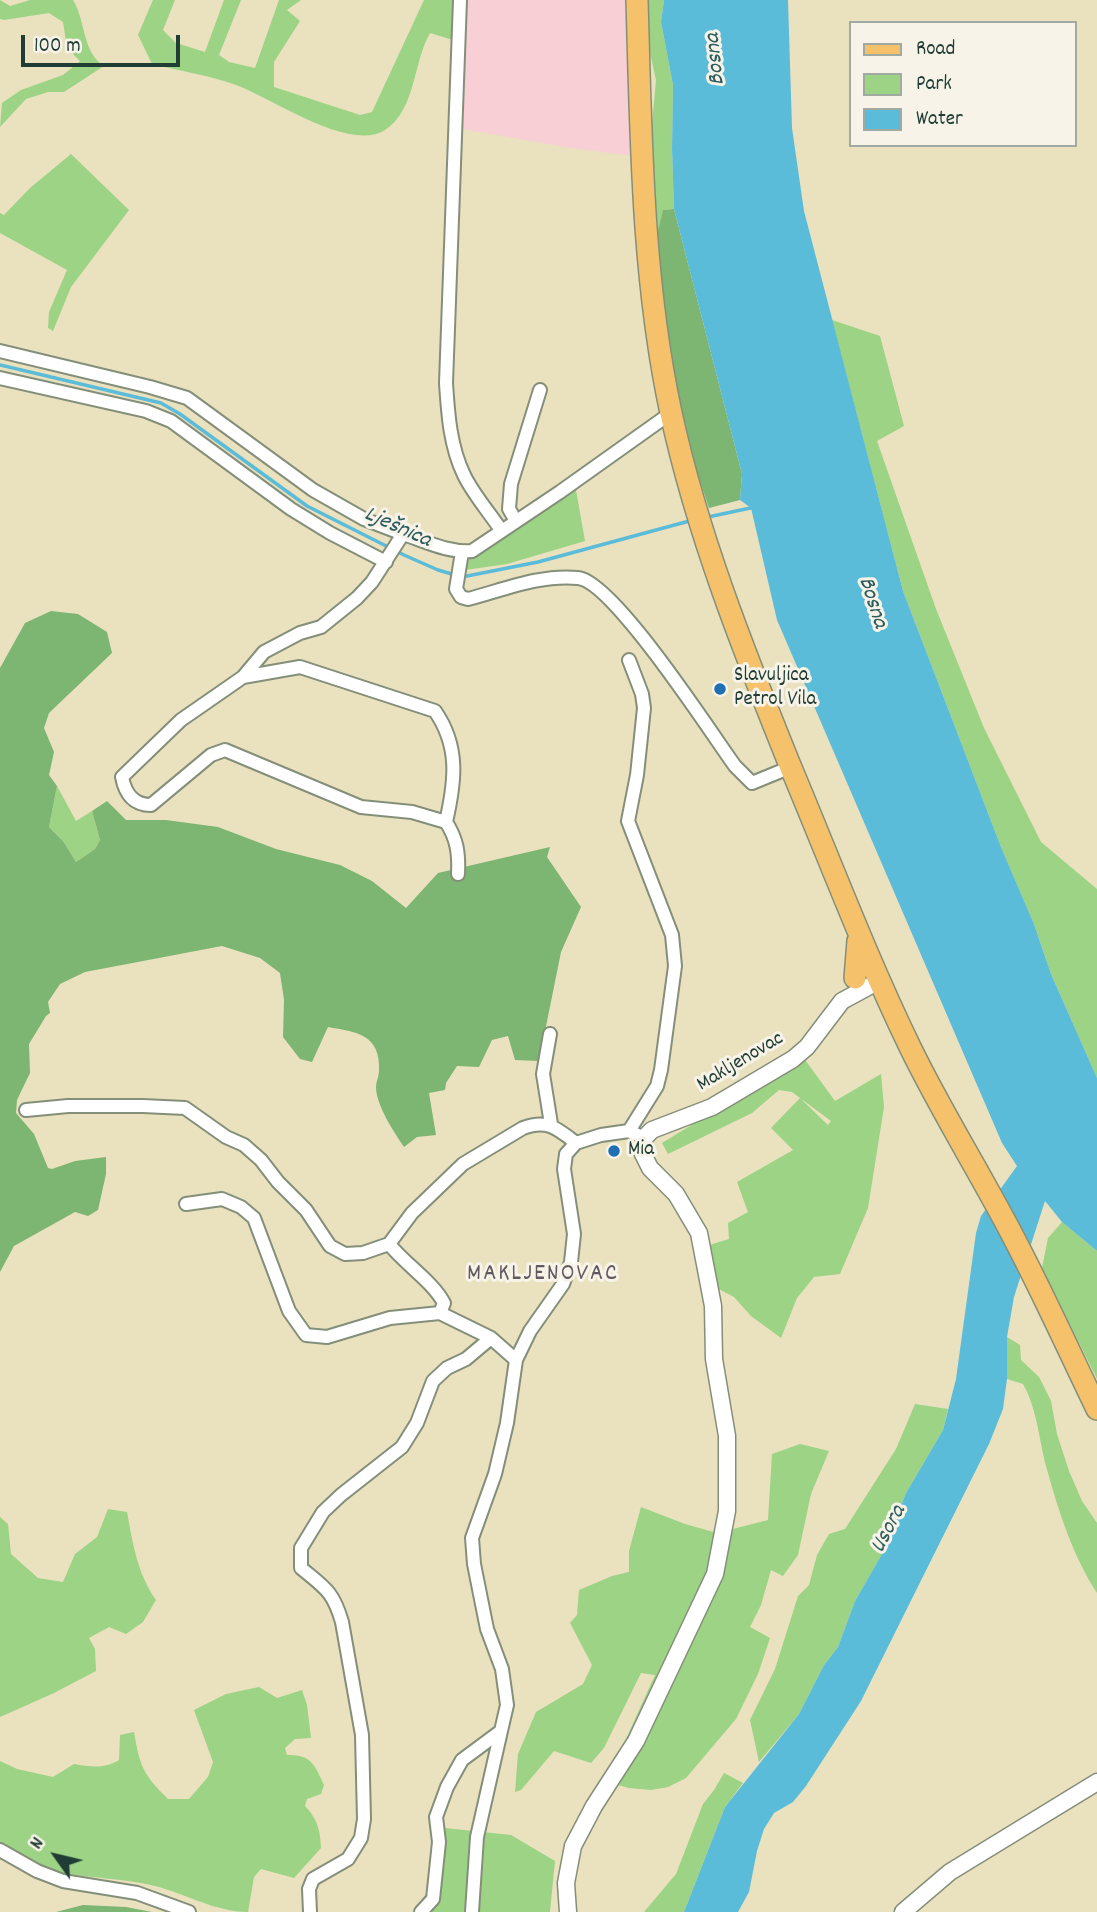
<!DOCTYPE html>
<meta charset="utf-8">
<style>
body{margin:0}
#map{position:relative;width:1097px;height:1912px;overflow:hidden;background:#eae1bf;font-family:Dekko,sans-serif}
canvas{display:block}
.legend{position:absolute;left:849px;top:21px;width:228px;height:126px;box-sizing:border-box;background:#f7f3e8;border:2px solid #a1aaa0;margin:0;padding:9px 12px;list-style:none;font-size:21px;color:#1f3d34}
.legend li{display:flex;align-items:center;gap:14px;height:35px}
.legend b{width:35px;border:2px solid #a1aaa0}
.north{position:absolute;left:21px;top:1821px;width:70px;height:70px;-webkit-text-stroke:5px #f7f3e8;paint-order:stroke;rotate:304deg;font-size:19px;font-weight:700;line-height:28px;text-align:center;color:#1f3d34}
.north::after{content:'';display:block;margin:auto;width:24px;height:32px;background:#1f3d34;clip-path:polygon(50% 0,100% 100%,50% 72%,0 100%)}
.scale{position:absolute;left:21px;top:35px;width:159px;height:32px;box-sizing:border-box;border:4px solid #1f3d34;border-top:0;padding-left:9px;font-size:21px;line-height:24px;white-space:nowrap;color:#1f3d34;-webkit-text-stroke:5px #f7f3e8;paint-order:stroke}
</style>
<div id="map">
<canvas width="1097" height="1912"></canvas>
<ul class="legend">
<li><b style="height:9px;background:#f5c16b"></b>Road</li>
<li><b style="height:19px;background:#9cd385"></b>Park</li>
<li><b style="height:19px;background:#5bbcd9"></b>Water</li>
</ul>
<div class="north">N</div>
<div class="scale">100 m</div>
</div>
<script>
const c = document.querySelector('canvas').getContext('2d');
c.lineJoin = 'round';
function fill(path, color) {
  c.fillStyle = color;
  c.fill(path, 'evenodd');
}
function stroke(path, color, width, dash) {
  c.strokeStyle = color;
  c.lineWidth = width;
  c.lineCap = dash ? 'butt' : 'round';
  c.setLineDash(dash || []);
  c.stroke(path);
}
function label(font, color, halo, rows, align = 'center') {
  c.font = font + ' Dekko,sans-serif';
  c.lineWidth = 6;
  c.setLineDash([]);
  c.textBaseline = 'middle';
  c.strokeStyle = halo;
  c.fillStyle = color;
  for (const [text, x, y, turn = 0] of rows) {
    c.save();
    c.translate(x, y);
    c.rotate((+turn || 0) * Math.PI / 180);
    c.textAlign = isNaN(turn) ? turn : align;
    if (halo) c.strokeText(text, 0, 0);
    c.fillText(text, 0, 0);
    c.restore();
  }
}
const built = new Path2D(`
 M465,0h165l2,156 -61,-8 -109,-19z`);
const green = new Path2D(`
 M0,0l10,6 20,-6h43c13,21 9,52 31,66l-40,26h-16l-22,7 -26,28 2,-24 19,-13 42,-15 17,-14 -13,-13 -4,-26 -14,-9 -45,7 -4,-1z
 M153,0h22l-12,30 13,13 29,9 19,-52h17l-22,55 10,7 26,6 24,-68h22l-14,10 13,11 -26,41v25l86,28 12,-3 52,-112h31l-2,40 -23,-7c-17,29 -14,77 -45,97 -35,23 -113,-32 -149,-45 -27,-10 -57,-14 -84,-21l-14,-29z
 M649,0h15l-3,22 12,63 -1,63 2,61 -11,1 -8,32 -4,-107 5,-55 -9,-41z
 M71,154l58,56 -58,77 -18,44 -5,-3 1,-16 18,-42 -67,-37v-20l4,2 26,-27z
 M832,320l48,16 24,90 -27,15 59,168 48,119 57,114 56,47v189l-46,-104 -17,-50 -33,-77 -98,-256z
 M576,490l9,51 -78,23 -42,6 2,-10 6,-5 15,-6 18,-15z
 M57,786l19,35 16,-10 8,29 -5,9 -19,13 -13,-21 -14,-14z
 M803,1057l32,44 46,-27 3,33 -16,101 -28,66 -26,3 -17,21 -16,40 -30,-22 -17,-19 -25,-13 -3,-38 23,-7 -1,-16 20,-11 -11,-30 56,-32 -22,-22 29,-30 28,27 3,-4 -39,-29 -13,-2 -27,23 -84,41 -6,-11z
 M1062,1222l35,29v128l-55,-111 6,-30z
 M1007,1337l13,8 1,15 18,17 12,24 6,33 12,37 13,30 15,22v70c-23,-35 -38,-80 -49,-120 -9,-30 -10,-63 -25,-89l-16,-5z
 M915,1404l33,5 -5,21 -37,63 -24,61 -27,47 -17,46 -14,18 -25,49 -40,48 -9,-42 25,-51 23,-73 11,-11 8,-30 12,-21 16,-5 51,-80z
 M800,1444l29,7 -18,43 -13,61 -15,21 -12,-6 -10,35 -11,22 20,11 -12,36 -22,45 -50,59 -18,9 -17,3 -22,-2 -26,-7 22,-40 30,-66 -14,-2 -37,75 -13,15 -37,-12 -33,39 -6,2 3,-38 18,-42 47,-28 9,-19 -22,-42 7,-8 2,-25 33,-14 17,-4v-21l12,-44 44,17 32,9 51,-13 4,-66z
 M108,1509l19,3c6,32 10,61 29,88l-13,22 -17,12 -17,-7 -20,11 6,11 1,22 -42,22 -54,24v-200l8,7 3,30 27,24 25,4 12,-28 22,-17z
 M259,1687l18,11 25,-8 5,15 4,33 -16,1 -10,9 2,7c24,-1 28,10 37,30l-3,9 -14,5 -2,7c13,14 15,24 16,42l-27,30 -33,-9 -7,8 -6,35c-32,0 -62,-18 -93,-26 -41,-10 -84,-7 -123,-21 -11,-5 -22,-14 -32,-21v-83l17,8 36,8 21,-13c16,3 31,5 45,-4l1,-25 14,-3c6,35 9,42 34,67h21l19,-22 5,-15 -19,-52 32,-16z
 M724,1773l19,10 -18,24 -41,105h-40l32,-38 27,-70 11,-14z
 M445,1828l66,7 44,26 -5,51h-137c26,-34 27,-42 32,-84z`);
const forest = new Path2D(`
 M674,209l68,265 -2,26 -31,8 -15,-45 -19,-75 -20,-146 8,-32z
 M51,611l27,3 29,18 5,21 -63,60 -5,15 10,24 -5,23 8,11 -8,41 14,14 13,21 19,-13 5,-9 -8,-29 15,-10 19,19h40l52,7 58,22 64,16 32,16 34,27 32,-35 112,-26 -3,10 34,50 -20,45 -22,109 -24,-1 -7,-24 -16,4 -13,27 -22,-1 -11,17 -1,7 -16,3 7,42 -19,2 -13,10c-10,-15 -28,-42 -28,-60 0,-5 3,-11 3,-16 2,-37 -23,-39 -51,-44l-16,35 -12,-3 -17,-22 1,-37 -4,-27 -20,-15 -38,-12 -137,26 -25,12 -12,18 2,11 -4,3 -17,28 1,29 -13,27 -1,13 18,21 14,34 4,1 23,-8 31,-4v17l-8,36 -10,6 -13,-4 -61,34 -14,26v-604l25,-45z
 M83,1905l43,2 26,5h-96z`);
const water = new Path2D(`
 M664,0h124l4,128 12,83 99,380 98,256 33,77 17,50 46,104v173l-35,-29 -17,-21 -31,96 -7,40v42l-4,30 -14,35 -128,257 -55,85 -13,16 -19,11 -10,16 -7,22 -8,41 -11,20h-54l41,-105 74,-93 25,-49 14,-18 17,-46 27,-47 24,-61 37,-63 13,-51 20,-146 5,-17 36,-50 -15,-23 -225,-523 -26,-112 -11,-8 2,-26 -68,-265 -2,-61 1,-63 -12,-63z`);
const stream = new Path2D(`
 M0,365l161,38 19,11 127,92 97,49 34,15 24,7 76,-15 155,-42
 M708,517l47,-10`);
const minor = new Path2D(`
 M460,0l-14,383c2,31 4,63 18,92 9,19 25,37 37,55
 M0,351l150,36 37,11 126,92 51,29 39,15
 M0,378l146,33 25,10 120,88 39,24 56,29
 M516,521l-7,-12 2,-25 29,-94
 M462,552l-6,37 5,8 7,2c35,-9 73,-25 110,-21 35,3 133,155 157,188l17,17 39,-16
 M629,660l13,34 2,14 -7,67 -9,46 44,114 3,31 -14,104 -4,16 -28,45
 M243,677l57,-10 135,44c25,36 20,71 11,111
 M458,874c1,-21 -1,-35 -12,-52l-34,-10 -51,-5 -136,-57 -14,5 -60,50c-18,0 -26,-12 -29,-28l59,-57 62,-43 21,-25 36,-19 21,-6 36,-29 15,-16 31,-48c22,7 45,19 69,17l88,-59 111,-79
 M550,1034l-7,40 8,50
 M26,1110l42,-4h75l42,2 41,29 18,8 17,15 17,22 28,28 24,36 15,8 18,-1 26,-9 23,-31 51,-49 60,-36c24,-9 34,0 53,15
 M186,1204l36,-5 19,8 13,11 35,93 17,24 21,2 63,-19 50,-5
 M389,1244c17,21 43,37 55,59l-4,10 51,25 25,22
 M0,1850l37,21 26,10 74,12 52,19
 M310,1912l-1,-23 4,-10 35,-20 13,-21 3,-19 -2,-84 -20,-113c-9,-31 -17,-34 -41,-54v-20l22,-36 18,-17 61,-48 15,-24 16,-42 14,-13 19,-9 25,-21
 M421,1912l12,-13 6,-57 -3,-25 11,-30 15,-27 39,-29 6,-26 -5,-36 -15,-40 -13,-65 -2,-26 23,-64 12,-51 9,-63 14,-29 33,-47 8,-22 3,-28 -10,-65 2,-15 10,-11 25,-8 28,-4 15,7
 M472,1912l5,-75 24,-106`);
const tertiary = new Path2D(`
 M568,1912l-2,-29 7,-37 21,-40 42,-65 79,-167 12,-63v-75l-13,-77 -1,-53 -14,-73 -23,-39 -26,-26 -7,-14 1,-16 8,-8 60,-23 81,-48 14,-12 35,-46 37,-20
 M903,1912l47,-40 147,-90`);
const primary = new Path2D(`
 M637,0c4,137 5,278 34,413 26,120 72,236 118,350 40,95 76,191 121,284 33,68 74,132 108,199 28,54 53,109 79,163
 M855,978l3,-37`);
const markers = [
 [720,689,7,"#1f6fb2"],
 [614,1151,7,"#1f6fb2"]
];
const poiNames = [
 ["Slavuljica",734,677],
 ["Petrol Vila",734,701],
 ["Mia",628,1151]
];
const streetNames = [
 ["Makljenovac",741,1063,-31]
];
const waterNames = [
 ["Bosna",717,59,-96],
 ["Lješnica",397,529,24],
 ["Bosna",871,603,72],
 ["Usora",890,1530,-62]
];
const quarterNames = [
 ["MAKLJENOVAC",543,1276]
];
fill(built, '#f7cfd4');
fill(green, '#9cd385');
fill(forest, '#7db572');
fill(water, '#5bbcd9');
stroke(stream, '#5bbcd9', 3.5);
stroke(minor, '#848f7a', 16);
stroke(tertiary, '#848f7a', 19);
stroke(primary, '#848f7a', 24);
stroke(minor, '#fff', 12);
stroke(tertiary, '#fff', 16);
stroke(primary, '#f5c16b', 21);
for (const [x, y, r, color] of markers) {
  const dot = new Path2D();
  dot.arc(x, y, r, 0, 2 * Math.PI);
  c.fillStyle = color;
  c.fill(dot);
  stroke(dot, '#f7f3e8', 2.5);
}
label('21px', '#1f3d34', '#f7f3e8', poiNames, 'left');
label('21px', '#1f3d34', '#f7f3e8', streetNames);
label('italic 23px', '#2e5d5d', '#f7f3e8', waterNames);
c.letterSpacing = '2px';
label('24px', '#62595e', '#f7f3e8', quarterNames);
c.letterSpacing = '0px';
</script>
